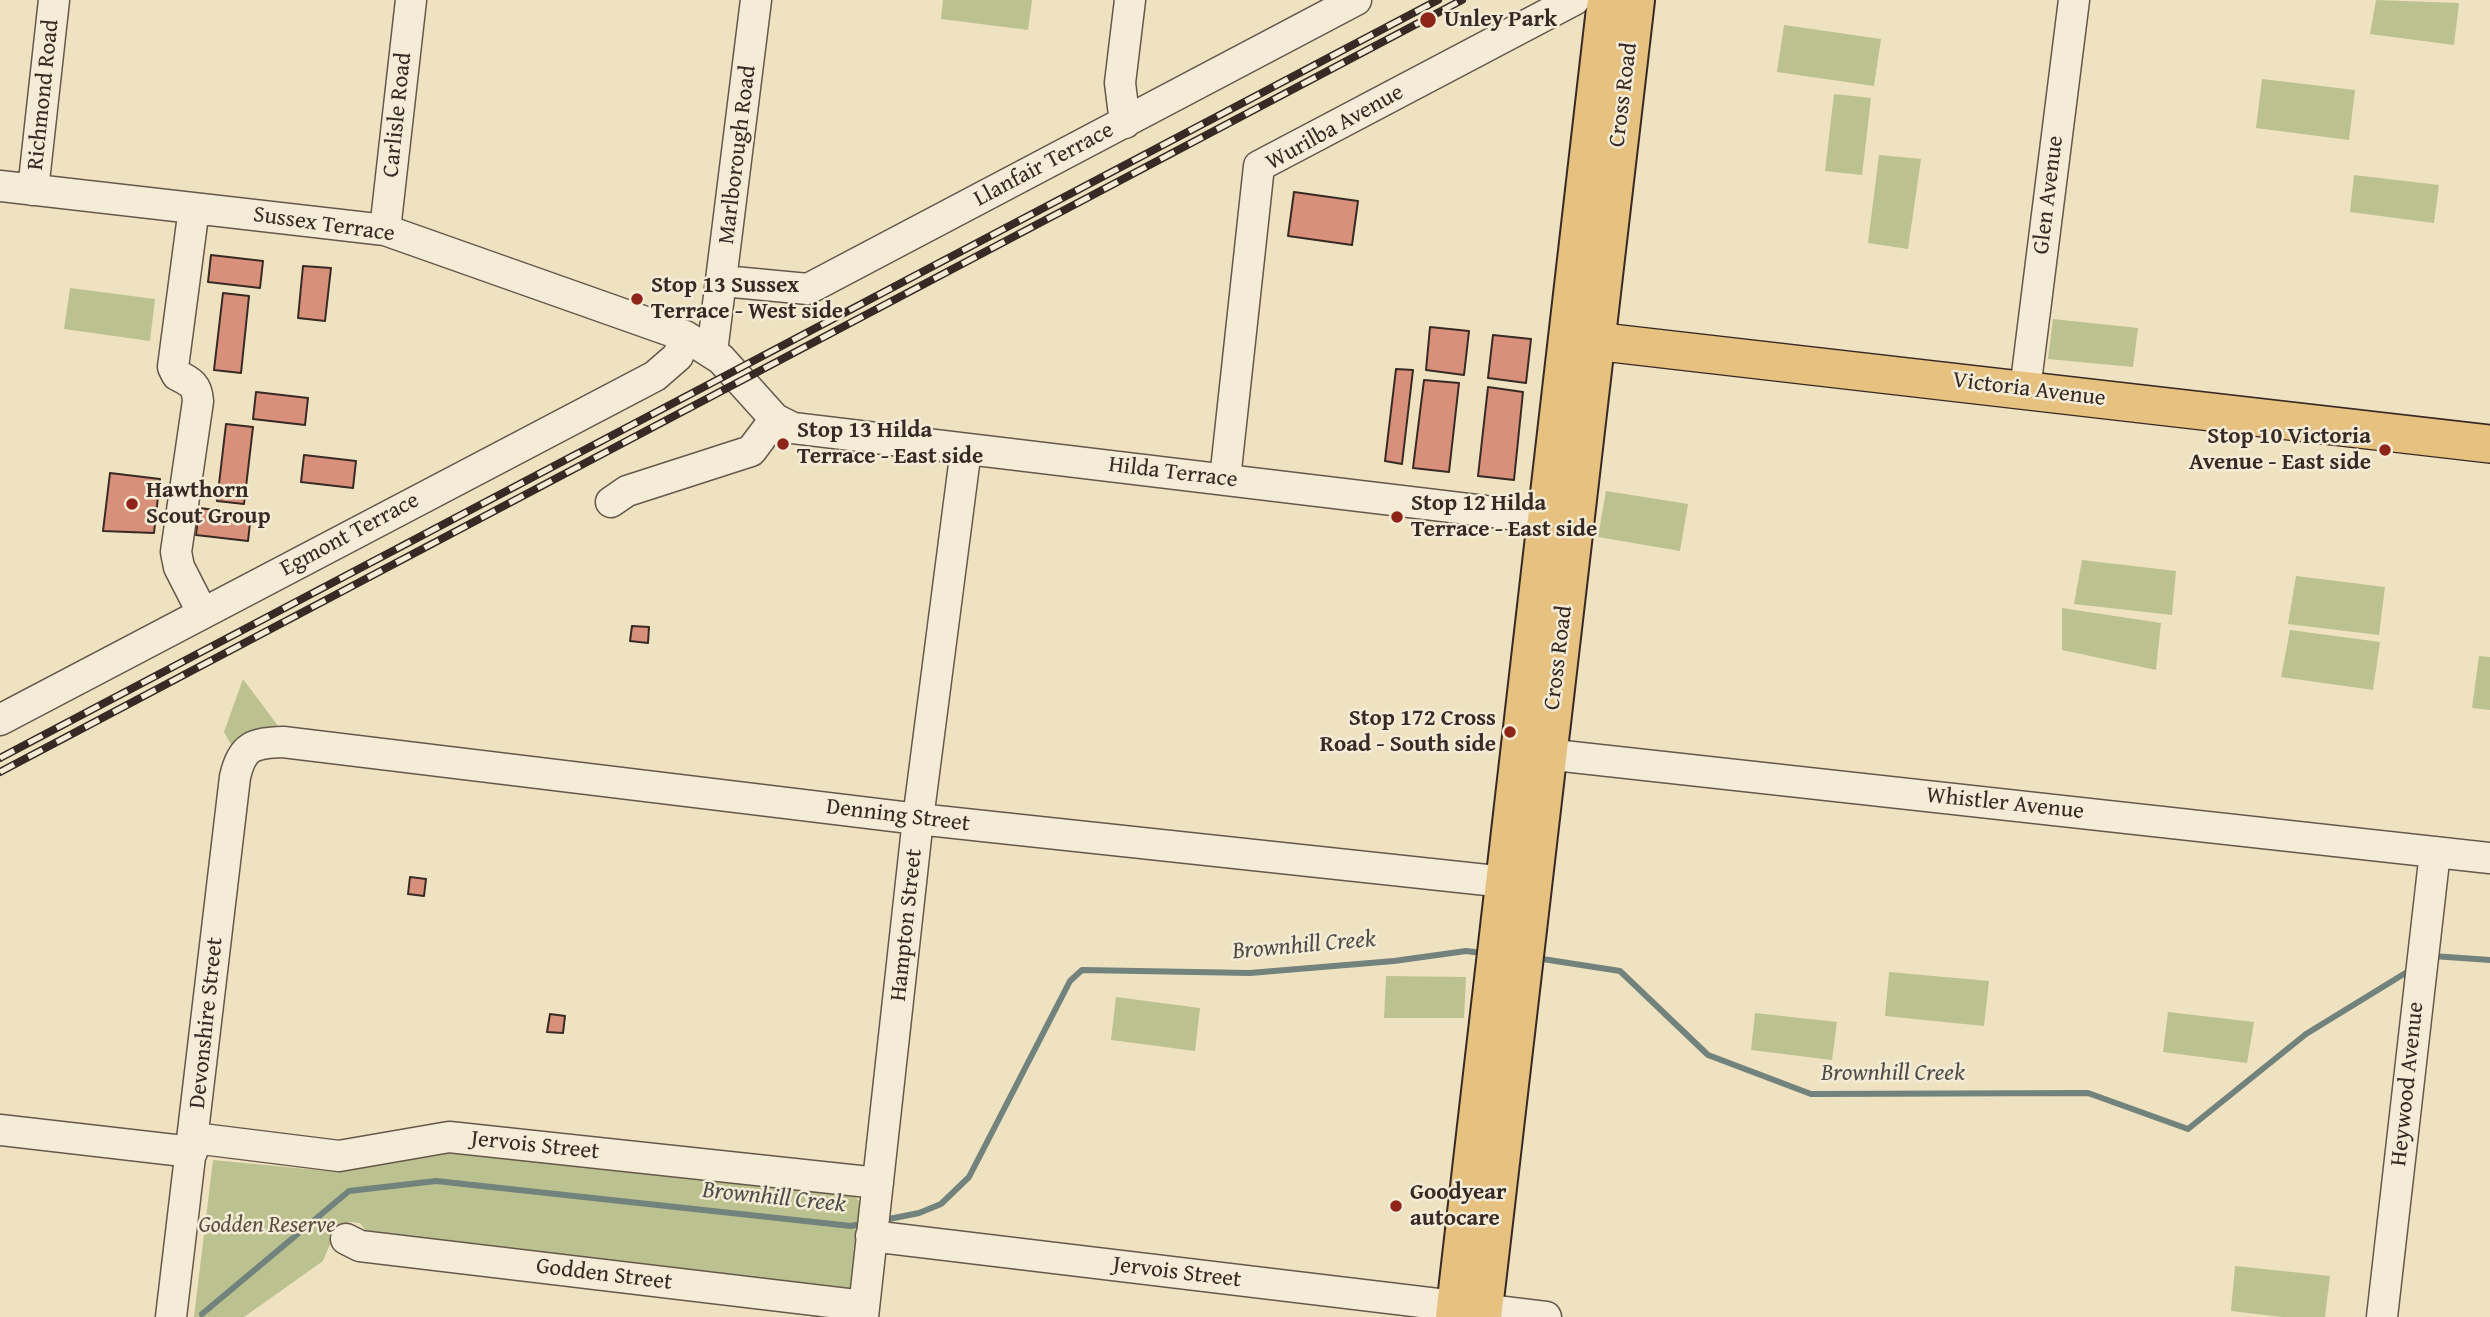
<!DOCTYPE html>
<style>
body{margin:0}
canvas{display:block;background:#eee2c0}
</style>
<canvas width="2490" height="1317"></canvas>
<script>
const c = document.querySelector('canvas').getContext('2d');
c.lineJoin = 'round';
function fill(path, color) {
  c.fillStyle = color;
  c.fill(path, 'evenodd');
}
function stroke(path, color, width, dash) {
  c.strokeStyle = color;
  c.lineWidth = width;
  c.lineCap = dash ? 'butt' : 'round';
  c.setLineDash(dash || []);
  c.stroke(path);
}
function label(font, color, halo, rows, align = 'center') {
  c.font = font + ' "Gentium Book Plus",serif';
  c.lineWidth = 5;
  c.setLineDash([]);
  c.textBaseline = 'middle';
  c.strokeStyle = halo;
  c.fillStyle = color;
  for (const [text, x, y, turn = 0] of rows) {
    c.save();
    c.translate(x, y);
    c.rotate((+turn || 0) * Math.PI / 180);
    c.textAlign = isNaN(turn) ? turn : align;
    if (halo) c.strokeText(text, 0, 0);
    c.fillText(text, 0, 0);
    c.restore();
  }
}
const green = new Path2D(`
 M943,0h89l-4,30 -87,-11z
 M2376,0l83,3 -5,42 -84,-11z
 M1784,25l97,14 -7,47 -97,-14z
 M2262,79l93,11 -6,50 -93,-12z
 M1834,94l37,4 -9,77 -37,-4z
 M1879,155l42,4 -13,90 -40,-6z
 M2354,175l85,10 -5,38 -84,-11z
 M70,288l85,11 -5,42 -86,-12z
 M2053,319l85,9 -5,39 -85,-8z
 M1606,491l82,13 -8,47 -82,-14z
 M2082,560l94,11 -4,44 -98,-11z
 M2296,576l89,11 -6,48 -91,-11z
 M2062,608l99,15 -5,47 -94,-20z
 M2290,630l90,12 -7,48 -92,-13z
 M2479,656l11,1v53l-18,-2z
 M243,679l47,63 -51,17 -15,-27z
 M1889,972l100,9 -5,45 -99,-10z
 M1386,976l80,1 -2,41h-80z
 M1116,997l84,11 -5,43 -84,-11z
 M2168,1012l86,10 -7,41 -84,-11z
 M1755,1013l82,9 -5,38 -81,-10z
 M453,1145l396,45 11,12 -10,85 -9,7 -471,-57 -10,-14 -11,-1 -12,5 -14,34 -79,56h-50l19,-157 125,12z
 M2235,1266l95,10 -5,41h-43l-51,-6z`);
const stream = new Path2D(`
 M2433,956l57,4
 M1536,958l84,13 88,84 103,39 277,-1 100,36 118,-95 106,-65
 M884,1220l35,-7 22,-9 28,-27 101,-196 12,-11 168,3 144,-12 72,-10 17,2
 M202,1314l147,-123 87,-10 415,45 15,-3`);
const building = new Path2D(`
 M1294,192l64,9 -6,44 -64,-9z
 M211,255l52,6 -3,27 -52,-6z
 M303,266l28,2 -6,53 -27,-3z
 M223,293l26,3 -8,77 -27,-3z
 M1430,327l39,4 -5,44 -38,-5z
 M1493,335l38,4 -5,44 -38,-5z
 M1396,369l17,1 -11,94 -17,-3z
 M1424,380l35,3 -10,89 -36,-4z
 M1488,387l35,5 -9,88 -36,-4z
 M256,392l52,6 -3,27 -52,-6z
 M226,424l27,3 -9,77 -27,-3z
 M304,455l52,6 -3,27 -52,-6z
 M110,473l50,6 -6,54 -51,-2z
 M199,508l52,6 -3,27 -52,-6z
 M632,626l17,1 -1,16 -18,-2z
 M410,877l16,2 -2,17 -16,-2z
 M550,1014l15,2 -2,17 -16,-1z`);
const minor = new Path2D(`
 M1125,123l-5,-40 10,-83
 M0,186l385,44 300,106 36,23 54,60 18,9 775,93
 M33,190l21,-190
 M194,208l-21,159 4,8c14,7 20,10 21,26l-22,151 3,15 23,45
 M385,230l26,-230
 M723,281l85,8 548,-289
 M712,352l44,-352
 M2025,390l49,-390
 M1225,479l34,-313 315,-166
 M611,502l16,-11 124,-40 24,-32
 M0,720l655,-344 23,-20 7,-20
 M1527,752l963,106
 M0,1130l192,22
 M194,1138l145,18 110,-19 429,46
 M871,1236l675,81
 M346,1239l14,7 504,60
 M171,1317l64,-540c7,-31 18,-34 48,-35l635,77 606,65
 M863,1317l55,-498 48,-370
 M2382,1317l53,-465`);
const major = new Path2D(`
 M1568,338l922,106`);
const highway = new Path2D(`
 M1455,1317l152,-1317
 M1482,1317l153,-1317`);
const rail = new Path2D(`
 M0,758l1438,-758
 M0,772l1462,-772`);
const markers = [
 [1428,20,9,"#8f2418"],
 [637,299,7,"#8f2418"],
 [783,444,7,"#8f2418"],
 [2385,450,7,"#8f2418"],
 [132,504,7,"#8f2418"],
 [1397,517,7,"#8f2418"],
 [1510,732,7,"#8f2418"],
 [1396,1206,7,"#8f2418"]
];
const poiNames = [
 ["Unley Park",1444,20],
 ["Stop 13 Sussex",651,286],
 ["Terrace - West side",651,312],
 ["Stop 13 Hilda",797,431],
 ["Terrace - East side",797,457],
 ["Stop 10 Victoria",2371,437,"right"],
 ["Avenue - East side",2371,463,"right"],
 ["Hawthorn",146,491],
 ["Scout Group",146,517],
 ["Stop 12 Hilda",1411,504],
 ["Terrace - East side",1411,530],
 ["Stop 172 Cross",1496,719,"right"],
 ["Road - South side",1496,745,"right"],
 ["Goodyear",1410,1193],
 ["autocare",1410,1219]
];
const streetNames = [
 ["Richmond Road",44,95,-84],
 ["Cross Road",1624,95,-83],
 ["Carlisle Road",398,115,-84],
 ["Wurilba Avenue",1335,128,-29],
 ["Marlborough Road",738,155,-83],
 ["Llanfair Terrace",1044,165,-28],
 ["Glen Avenue",2049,195,-83],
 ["Sussex Terrace",324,225,8],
 ["Victoria Avenue",2029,390,7],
 ["Hilda Terrace",1173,473,7],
 ["Egmont Terrace",350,535,-28],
 ["Cross Road",1559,658,-83],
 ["Whistler Avenue",2005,804,6],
 ["Denning Street",898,816,7],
 ["Hampton Street",907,925,-84],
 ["Devonshire Street",207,1023,-84],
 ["Heywood Avenue",2408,1084,-84],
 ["Jervois Street",535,1146,6],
 ["Jervois Street",1177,1273,7],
 ["Godden Street",604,1275,7]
];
const parkNames = [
 ["Godden Reserve",267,1226]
];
const waterNames = [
 ["Brownhill Creek",1304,946,-5],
 ["Brownhill Creek",1893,1074],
 ["Brownhill Creek",774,1198,6]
];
fill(green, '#bbc290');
stroke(stream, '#72827c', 6);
fill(building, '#d9907a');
stroke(building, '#372924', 2);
stroke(minor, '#65574b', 33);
stroke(major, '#372924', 40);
stroke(highway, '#372924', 42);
stroke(minor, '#f4ecd6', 30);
stroke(major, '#e7c180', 37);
stroke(highway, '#e7c180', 38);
stroke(rail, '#372924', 8);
stroke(rail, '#f4ecd6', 5, [16]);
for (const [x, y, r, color] of markers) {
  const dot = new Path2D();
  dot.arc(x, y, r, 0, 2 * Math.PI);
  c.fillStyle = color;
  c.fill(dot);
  stroke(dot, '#f4ecd6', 2.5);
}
label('bold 23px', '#372924', '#f4ecd6', poiNames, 'left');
label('23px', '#372924', '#f4ecd6', streetNames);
label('italic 23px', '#584f3f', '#f4ecd6', parkNames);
label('italic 24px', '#504e49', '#f4ecd6', waterNames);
</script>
